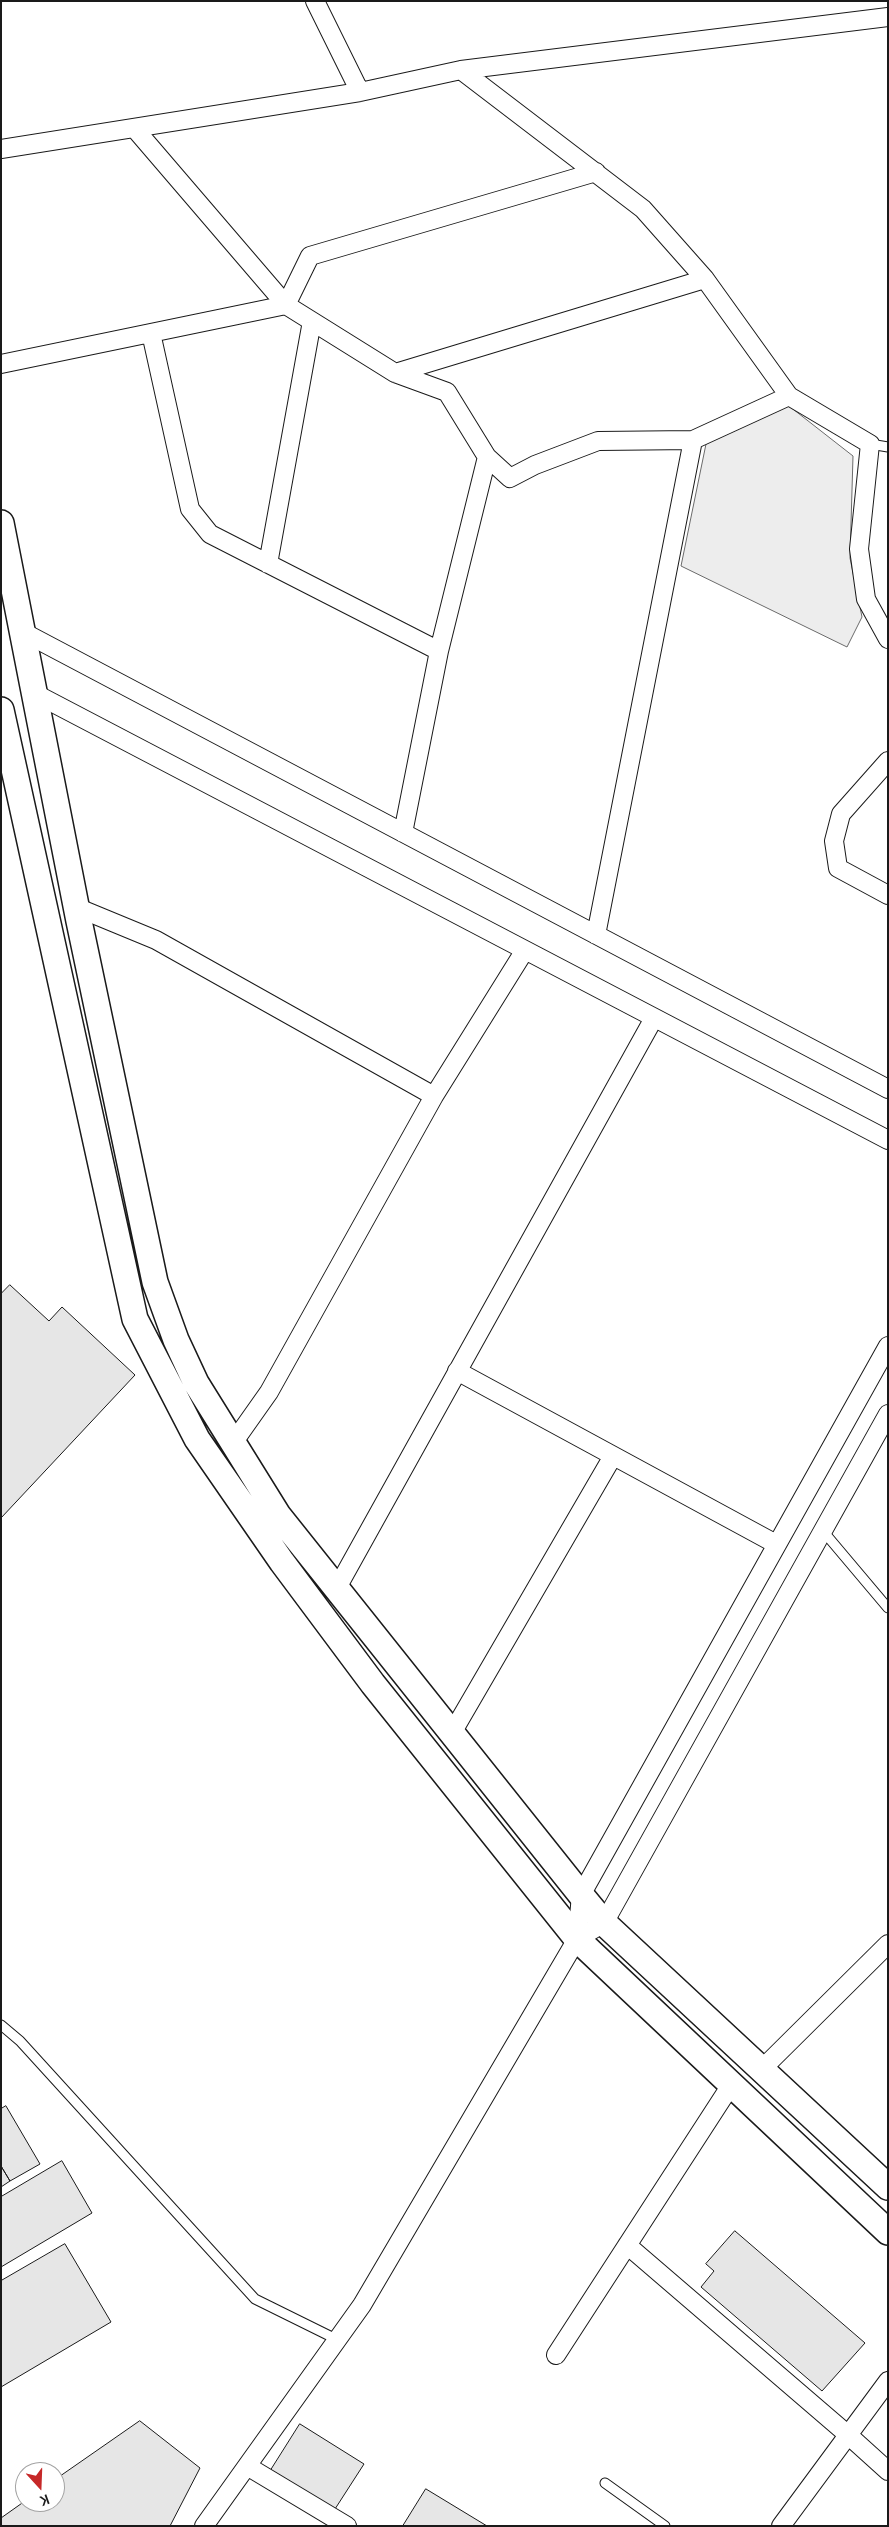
<!DOCTYPE html>
<style>
body{margin:0}
#map{position:relative;width:889px;height:2527px;overflow:hidden;background:#fff;font-family:Cabin,sans-serif}
canvas{display:block}
.frame{position:absolute;inset:0;border:2px solid #1a1a1a;pointer-events:none}
.north{position:absolute;left:15px;top:2462px;width:50px;height:50px;box-sizing:border-box;background:#fff;border:1px solid #a3a3a3;border-radius:50%;rotate:160deg;font-size:14px;font-weight:700;line-height:20px;text-align:center;color:#1a1a1a}
.north::after{content:'';display:block;margin:auto;width:18px;height:22px;background:#c62828;clip-path:polygon(50% 0,100% 100%,50% 72%,0 100%)}
</style>
<div id="map">
<canvas width="889" height="2527"></canvas>
<div class="frame"></div>
<div class="north">K</div>
</div>
<script>
const c = document.querySelector('canvas').getContext('2d');
c.lineJoin = 'round';
function fill(path, color) {
  c.fillStyle = color;
  c.fill(path, 'evenodd');
}
function stroke(path, color, width, dash) {
  c.strokeStyle = color;
  c.lineWidth = width;
  c.lineCap = dash ? 'butt' : 'round';
  c.setLineDash(dash || []);
  c.stroke(path);
}
const built = new Path2D(`
 M789,406l64,50 -3,102 12,59 -15,30 -166,-81 25,-122z`);
const building = new Path2D(`
 M10,1285l39,36 13,-14 73,68 -134,143v-224z
 M6,2106l34,58 -30,17 -9,-15v-57z
 M62,2161l30,52 -91,54v-70z
 M1,2166l9,15 -9,6z
 M735,2231l130,112 -43,48 -121,-104 13,-16 -8,-7z
 M65,2244l46,78 -110,65v-106z
 M140,2421l60,47 -30,58h-169v-8l24,-17 30,1v-22z
 M300,2424l64,40 -29,45 -64,-39z
 M426,2489l61,37h-84z`);
const lane = new Path2D(`
 M870,444l18,3
 M823,1531l65,77
 M1,2025l19,16 235,258 83,41
 M605,2483l60,43`);
const street = new Path2D(`
 M315,1l45,91
 M461,70l182,139 62,70 84,117 81,48 -11,105 7,50 22,40
 M1,149l359,-57 101,-22 427,-53
 M596,172l-286,84 -24,49 109,68 310,-94
 M151,333l39,176 20,25 229,117
 M1,364l285,-59 -151,-176
 M395,373l52,19 40,65 23,21 25,-13 63,-24 95,-1 96,-44
 M268,564l44,-243
 M23,632l865,457
 M34,693l854,447
 M888,761l-47,53 -7,27 4,27 50,27
 M403,833l36,-182 48,-194
 M76,907l80,33 278,156
 M596,935l97,-495
 M457,1371l319,173
 M233,1443l36,-51 165,-296 91,-146
 M337,1588l317,-570
 M452,1733l161,-277
 M577,1939l27,-16 284,-509
 M761,2070l127,-126
 M627,2245l220,189 41,37
 M556,2355l175,-270
 M247,2466l100,60
 M204,2526l158,-221 215,-366 4,-44 307,-549
 M781,2526l107,-145`);
const secondary = new Path2D(`
 M1,523l78,398 76,361 21,58 20,43 82,132 303,380 23,28 284,264
 M1,710l134,609 62,120 85,123 91,122 204,255 311,293`);
fill(built, '#ededed');
stroke(built, '#6a6a6a', 1);
fill(building, '#e6e6e6');
stroke(building, '#1a1a1a', 1);
stroke(lane, '#1a1a1a', 11);
stroke(street, '#1a1a1a', 20);
stroke(secondary, '#1a1a1a', 28);
stroke(lane, '#fff', 9);
stroke(street, '#fff', 18);
stroke(secondary, '#fff', 25);
</script>
